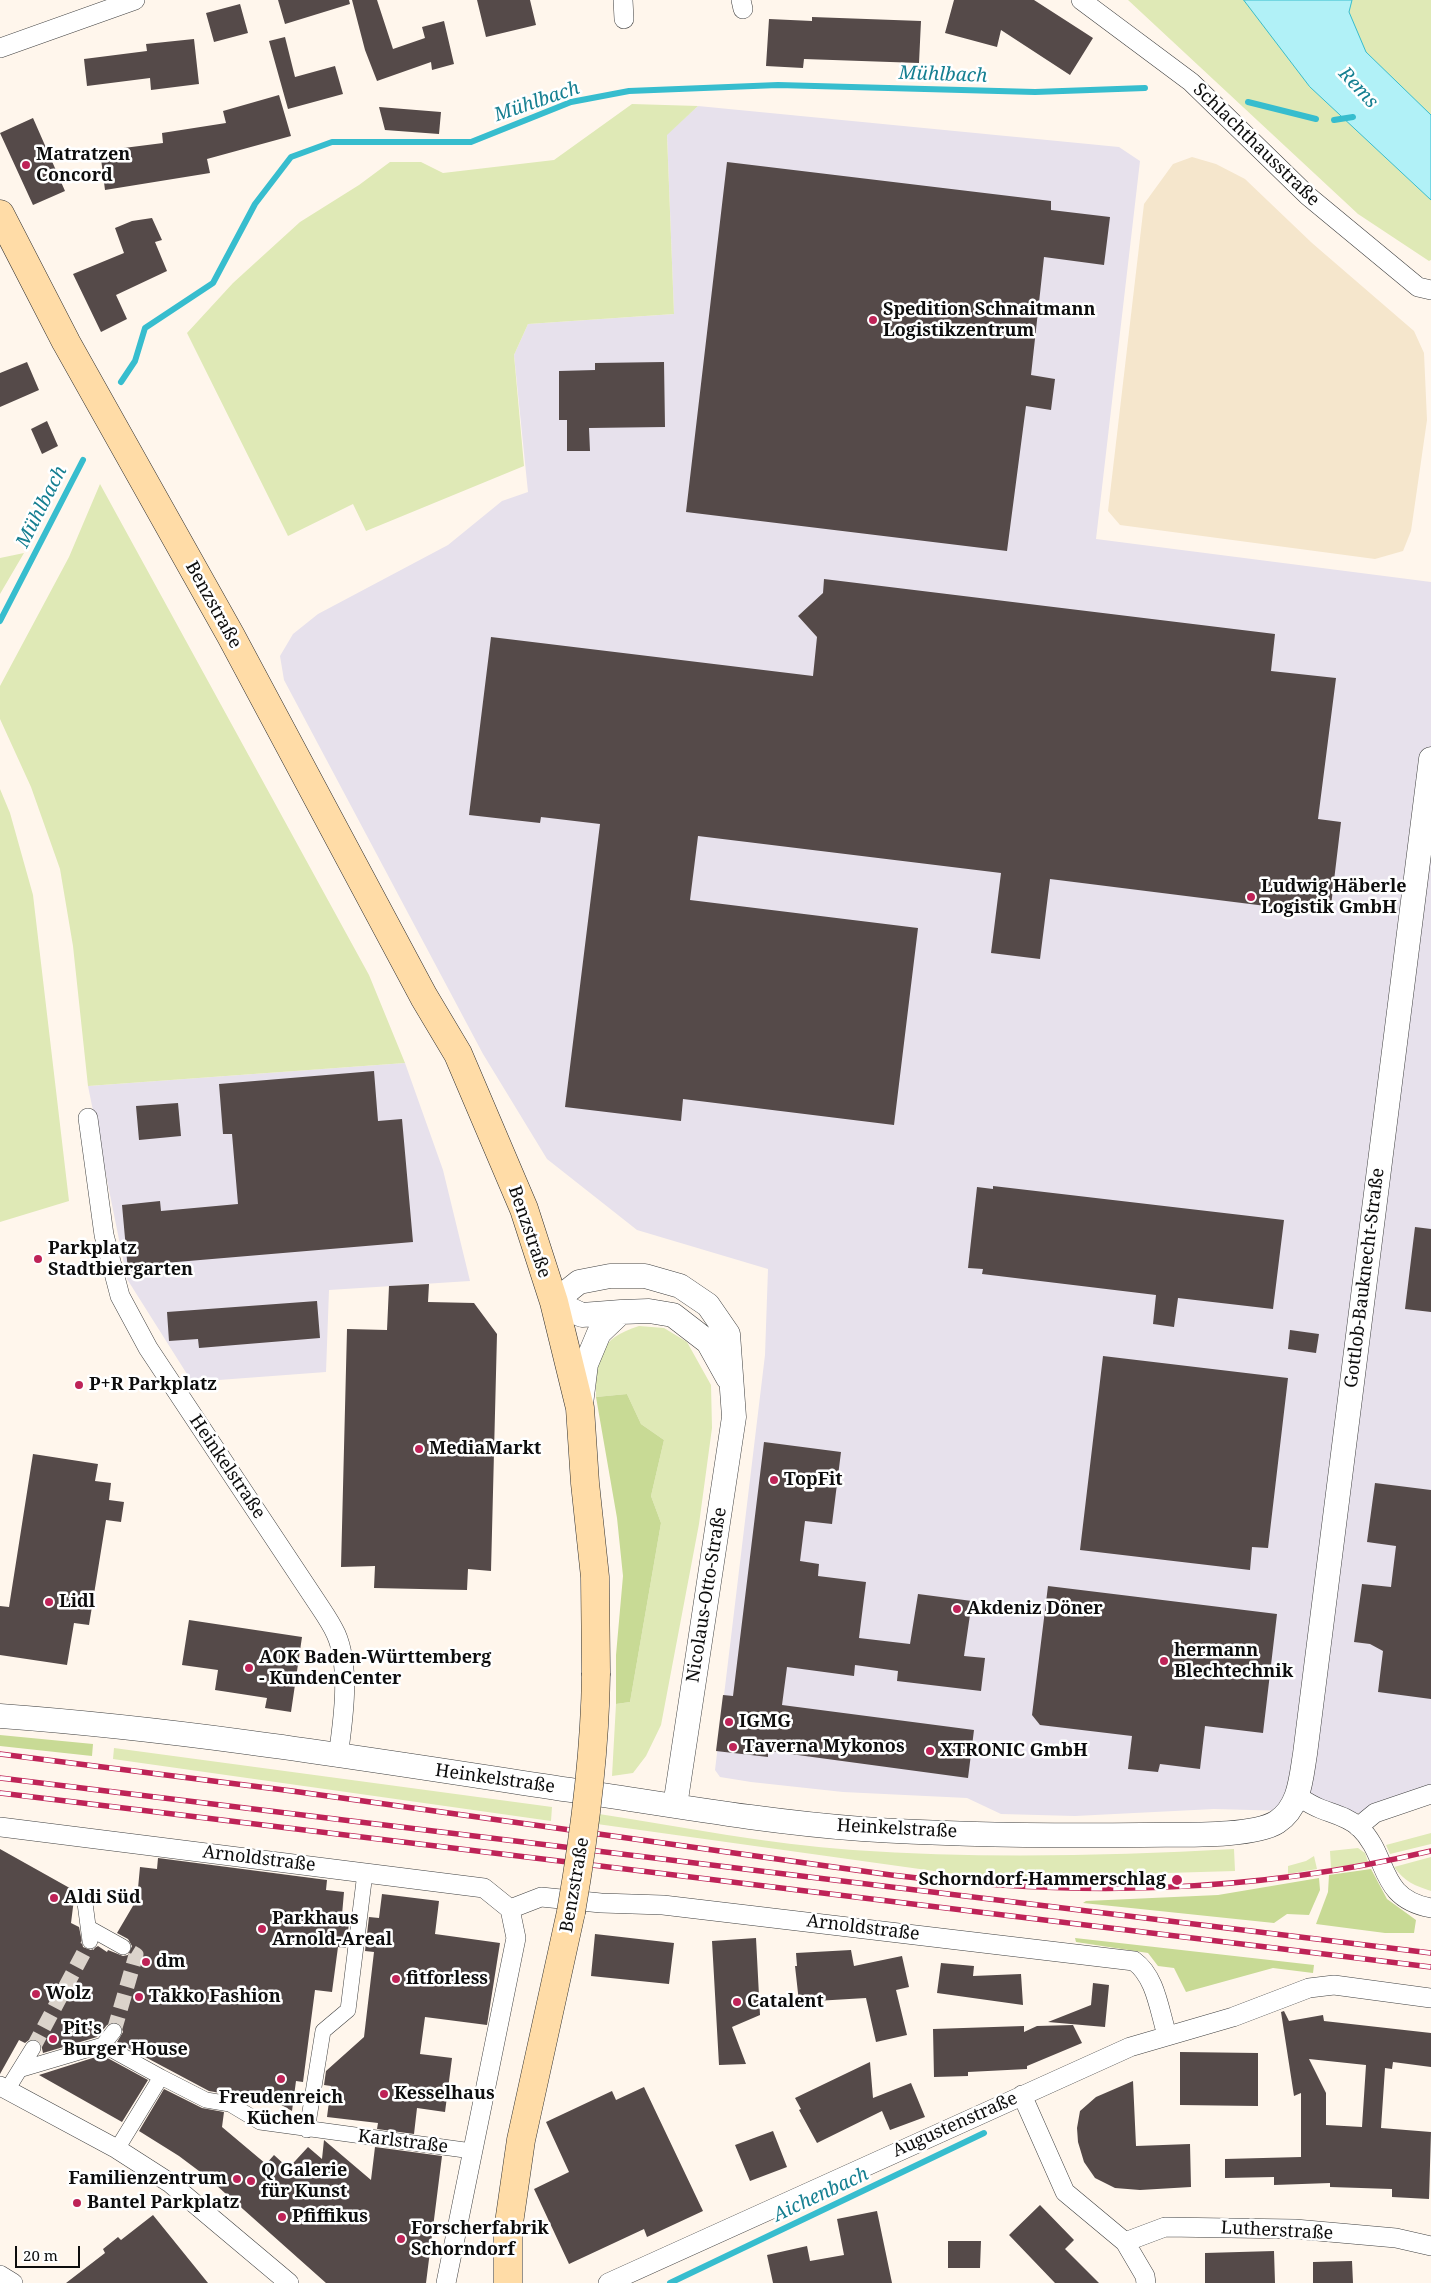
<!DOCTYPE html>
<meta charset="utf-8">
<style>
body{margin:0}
#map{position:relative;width:1431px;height:2283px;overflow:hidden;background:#fff6ec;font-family:"Noto Serif",serif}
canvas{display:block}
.scale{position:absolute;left:15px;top:2246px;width:65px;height:22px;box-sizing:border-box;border:2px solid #0d0d0d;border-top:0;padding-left:6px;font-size:15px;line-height:18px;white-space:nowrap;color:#0d0d0d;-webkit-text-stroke:4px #fff;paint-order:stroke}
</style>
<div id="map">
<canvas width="1431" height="2283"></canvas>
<div class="scale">20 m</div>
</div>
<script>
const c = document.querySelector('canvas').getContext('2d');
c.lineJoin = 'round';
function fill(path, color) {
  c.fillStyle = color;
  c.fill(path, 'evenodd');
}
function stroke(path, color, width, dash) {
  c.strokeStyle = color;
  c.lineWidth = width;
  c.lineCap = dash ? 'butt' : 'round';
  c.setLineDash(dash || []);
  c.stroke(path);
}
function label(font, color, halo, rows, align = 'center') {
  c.font = font + ' "Noto Serif",serif';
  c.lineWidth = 5;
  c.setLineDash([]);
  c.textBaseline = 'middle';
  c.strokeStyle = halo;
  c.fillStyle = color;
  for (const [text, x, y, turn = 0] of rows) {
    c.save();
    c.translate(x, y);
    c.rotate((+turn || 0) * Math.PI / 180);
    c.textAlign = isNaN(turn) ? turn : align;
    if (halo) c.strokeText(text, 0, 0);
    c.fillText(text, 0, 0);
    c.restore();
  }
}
const industrial = new Path2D(`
 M698,106l421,41 21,14 -44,378 335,43v1222l-31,10 -186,-5 -139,7 -74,-2 -34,-16 -124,-6 -92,-10 -31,-5 -5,-7 50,-415 3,-86 -131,-39 -90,-71 -64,-105 -199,-374 -4,-24 13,-22 25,-20 130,-69 54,-44 26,-9 -14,-137 14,-31 146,-10 -7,-180z
 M405,1063l38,107 27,111 -141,9 -3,82 -134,10 -65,-103 -39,-193z`);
const farmland = new Path2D(`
 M1192,157l24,7 29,15 67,64 102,88 10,22 3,67 -16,111 -8,20 -28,8 -255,-34 -12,-14 36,-307 29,-40z`);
const green = new Path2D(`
 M1128,0h303v260l-2,1 -71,-47z
 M632,104l66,2 -31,29 7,179 -146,10 -14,31 10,111 -158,65 -13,-27 -65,32 -101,-203 46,-50 67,-61 59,-37 31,-23h31l22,11 111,-13z
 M100,484l269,491 36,88 -317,23 -15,-140 -13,-77 -29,-82 -31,-68v-33l69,-129z
 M24,553l-24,41v-36z
 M0,789l10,24 23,82 36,306 -69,21z
 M639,1326l25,2 23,14 24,43 1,43 -13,96 -38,201 -15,31 -13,17 -21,3 4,-72 14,-2 31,-179 -10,-27 13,-56 -23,-16 -14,-30 -31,3c0,-40 2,-58 43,-71z
 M114,1748l438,59 -1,14 -438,-62z
 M599,1814c84,13 169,30 254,36 127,9 254,6 381,-1l1,22 -138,4 -64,-2 -1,8 -55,-4 -380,-53z
 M1431,1833v11l-41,10 -4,-9z
 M1358,1848l7,5 3,9 -37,6 -1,-17z
 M1314,1856l3,13 -29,5v-8l18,-5z
 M1431,1857v34c-16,-5 -27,-10 -37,-24z`);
const forest = new Path2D(`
 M627,1394l14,30 23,16 -13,56 10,27 -31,179 -14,2v-49l7,-79 -6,-58 -21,-121z
 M0,1735l93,9 -1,12 -92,-10z
 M1371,1869l16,30 29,21 -2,13h-29l-69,-9 12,-32 1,-17z
 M1319,1878l1,12 -11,25 -22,-1 -13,9 -191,-20 3,-2 132,-6z
 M1075,1938l239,27 -1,8 -40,-5 -87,24 -12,-24 -16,-2 -10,-13 -72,-11z`);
const water = new Path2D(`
 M1244,0h108l-3,12 17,40 65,63v85l-121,-113z`);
const stream = new Path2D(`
 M1248,102l68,17
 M1334,120l19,-3
 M121,382l14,-21 10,-33 68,-45 42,-79 36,-47 41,-15h139l100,-40 58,-11 149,-6 257,7 110,-4
 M0,621l83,-161
 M670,2283l314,-150`);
const building = new Path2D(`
 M278,0h71l1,4 -65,20z
 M352,0h25l16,49 32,-11 -3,-11 22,-6 10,43 -22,6 -1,-8 -54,19 -12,-31z
 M477,0h53l6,25 -50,12z
 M954,0h80l59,38 -23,37 -69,-45 -4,17 -52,-14z
 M240,4l8,29 -34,9 -8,-29z
 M812,17l109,4 -2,42 -115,-4 -1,9 -37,-2 3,-47 43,2z
 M285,37l10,40 40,-11 8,28 -55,15 -19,-68z
 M194,39l5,45 -48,6 -1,-12 -63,8 -3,-27 63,-8 -1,-7z
 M279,95l12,41 -84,23 3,14 -105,17 -5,-39 63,-8 -1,-10 64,-10 -3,-12z
 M379,107l62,5 -2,22 -54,-4z
 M33,118l32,73 -32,14 -33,-72z
 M727,162l324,39v9l59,7 -6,48 -60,-8 -13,118 24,4 -4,31 -25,-4 -19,145 -321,-39z
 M152,218l10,22 -7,2 12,29 -51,24 11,24 -26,13 -28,-58 51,-21 -9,-25 17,-7z
 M27,362l12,28 -39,17v-34z
 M664,362l1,65 -76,1 1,23h-23v-31h-8v-49l36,-1v-7z
 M47,421l11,25 -16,8 -11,-25z
 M824,579l451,55 -4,37 65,7 -18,141 23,3 -11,92 -280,-35 -10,80 -49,-6 10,-80 -303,-37 -8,64 228,28 -24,197 -211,-26 -2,22 -116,-14 35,-283 -59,-7 -1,6 -71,-8 22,-178 322,39 4,-39 -19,-21 25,-23z
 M374,1071l4,50 24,-2 11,123 -260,22v5l-25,2 -6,-66 38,-4 1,10 77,-7 -6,-70h-9l-4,-50z
 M178,1103l3,33 -42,4 -3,-34z
 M993,1186l291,34 -11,89 -95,-11 -4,29 -21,-3 3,-29 -174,-21 1,-5 -15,-1 9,-81 16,2z
 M1415,1227l16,2v83l-26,-3z
 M429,1284l-1,18 46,1 23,31 -6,237 -23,-2 -1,21 -93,-2 1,-22 -34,1 6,-238 40,1 2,-44z
 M317,1301l3,37 -121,10 -1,-9 -29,2 -2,-29z
 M1290,1330l29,4 -3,19 -28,-4z
 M1103,1356l185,22 -20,170 -16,-1 -2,23 -170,-20z
 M764,1442l77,10 -9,72 -27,-3 -5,40 19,3 -1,12 48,6 -7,56 51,6 8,-50 54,7 -8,55 21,2 -4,33 -84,-10 1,-10 -43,-6 -1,11 -67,-9 -5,38 192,25 -6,48 -200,-27v6l-52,-6 7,-56 10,1z
 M33,1454l65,10 -3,17 16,2 -2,17 15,2 -3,20 -15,-2 -17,105 -15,-2 -7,42 -67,-10v-49l9,1z
 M1375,1483l56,7v209l-53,-7 5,-41 -13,-7 -16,-2 8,-58 29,3 5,-41 -29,-4z
 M1048,1586l229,28 -14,119 -58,-7 -5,43 -40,-5 -2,8 -30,-3 4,-33 -92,-11 -8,-10z
 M189,1620l113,17 -11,75 -26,-4 2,-10 -52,-8 3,-20 -36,-5z
 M0,1849l75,42 -4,32 8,4 4,20 8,3 7,-4 9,6 1,-2 15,6 5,-1 4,-9 -4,-7 -11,-6 20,-34 3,-32 17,2 1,-11 169,22 -1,10 18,2 -2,23h8l-4,33 -8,-1 -6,45 -17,-2 -12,92 -7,-1 -4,30 -35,-20 -6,12 -24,-13 -1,4 -17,-3 -92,-49 6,-10 -3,-8 -5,-2 -8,3 -10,12 -54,16 -2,-9 -4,-4h-8l-4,3 -6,-3 -19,34z
 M382,1894l57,7 -4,33 65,9 -13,82 -62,-8 -5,37 32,4 -7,54 -28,-4 -3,26 -37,-5 1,-6 -51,-6 4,-31 -7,-1 2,-14 38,-34 10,-85 -9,-1 4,-34 10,1z
 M595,1934l79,9 -5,41 -78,-8z
 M756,1938l4,77 -28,12 14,37 -27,1 -7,-124z
 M851,1950l3,16 48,-10 7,31 -13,3 11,45 -31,7 -10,-44 -67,4 -4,-36h2l-1,-13z
 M941,1963l33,3 -1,10 48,-2 2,31 -86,-12z
 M1093,1983l16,2 -4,42 -57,-5 43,-17z
 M1284,2011l5,10 34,-6 1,6 107,12v34l-38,-5 -1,7 -7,-1 -4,60 50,4 -2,67 -37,-2v-8l-62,-2v-4l-56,2v-8l-49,1v-19l76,-2v-64l-7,3 -13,-84zM1309,2059l57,6 -4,62 -36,-2v-32z
 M1073,2025l9,18 -55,23v3l-59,3v4l-34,1 -1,-48 91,-3v6l13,-6z
 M1180,2052l78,1v53l-78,-1z
 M102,2055l46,25 -26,42 -83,-47z
 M870,2062l3,36 38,-15 14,34 -35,13 -8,-19 -65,32 -18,-33 2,-1 -6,-11z
 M1133,2081l3,65 54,-2 1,43 -51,3 -25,-2 -20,-10 -11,-16 -6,-20 -1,-14 3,-17 16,-14z
 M644,2087l59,124 -56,26 -3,-8 -75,35 -35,-75 35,-17 -23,-50 66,-31 4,9z
 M164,2089l38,19 22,4 -2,15 44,37 8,-9 11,10 -1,8 24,-26 14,12 2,-19 47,40 4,-33 67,9 -16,127h-100l-119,-106 -28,-21 -40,-25z
 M773,2131l14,36 -37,14 -15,-36z
 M1040,2205l34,35 -9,9 34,34h-44l-46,-48z
 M877,2211l15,72h-119l-6,-28 40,-9 3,15 34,-6 -7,-36z
 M153,2215l55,68h-142l39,-30 -2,-4 15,-12 3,3z
 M948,2241h33l-1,27h-32z
 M1274,2251l1,32h-70v-30z
 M1352,2261l1,22h-40v-21z`);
const pedestrianTunnel = new Path2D(`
 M114,2031l22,-76 -13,-8
 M33,2048l57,-107`);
const pedestrian = new Path2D(`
 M85,1903l5,38
 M89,1928l34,19
 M103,2045l11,-14
 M22,2069l81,-24 58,32
 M7,2090l26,-42
 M307,2130l16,-99 25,-21 17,-137
 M117,2149l44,-72 45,23 24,4 30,18 212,29`);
const minor = new Path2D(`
 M623,0l1,19
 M741,0l2,9
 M1081,0l110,82 117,114 110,91 13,3
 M0,48l135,-48
 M88,1118l16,117 16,61 28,52 170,256c6,9 13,19 18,30 15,34 7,87 2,123
 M1297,1796c8,5 16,10 24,13 13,5 27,8 38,18 31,30 18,71 72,81
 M0,1827l484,61 26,21 6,29 -70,345
 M1358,1827l17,-14 56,-19
 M510,1909l31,-12 60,6 62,2 471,56c22,16 25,49 33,74
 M0,2086l117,63 53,34 119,100
 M1022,2095l43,97 60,50 20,34 1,7
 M1125,2242l40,-15 130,2 101,9 35,8
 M0,2275l13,8
 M608,2283l522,-236 103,-30 76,-29 25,-3 97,13`);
const tertiary = new Path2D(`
 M621,1312l-39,3 -28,-13 25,-20 31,-6h35l35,10 28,19 20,29 6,83 -59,389
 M581,1404l5,-40 13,-31 22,-21 28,-1 24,4 35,27 20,36
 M0,1716c193,14 385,46 577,75 94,14 189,31 285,38 93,6 187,7 280,6 32,-1 110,3 135,-13 23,-15 24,-44 28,-68l126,-995`);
const secondary = new Path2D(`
 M0,214l66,128 165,294 193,361 34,57 66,155 30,93 26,106 5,75 10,94 1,96
 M508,2283v-53l13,-90 50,-228`);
const rail = new Path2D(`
 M0,1754l292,37 599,84c183,22 360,19 540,-24
 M0,1778l1431,175
 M0,1793l1431,174`);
const secondaryBridge = new Path2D(`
 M571,1912c14,-80 24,-158 25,-239`);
const markers = [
 [26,165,5,"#be2357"],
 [873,320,5,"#be2357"],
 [1251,897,5,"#be2357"],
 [38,1259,5,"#be2357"],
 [79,1385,5,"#be2357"],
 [419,1449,5,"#be2357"],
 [774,1480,5,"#be2357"],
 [49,1602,5,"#be2357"],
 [957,1609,5,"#be2357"],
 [1164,1661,5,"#be2357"],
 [249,1668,5,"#be2357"],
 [729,1722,5,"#be2357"],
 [733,1747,5,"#be2357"],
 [930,1751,5,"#be2357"],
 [1177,1880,6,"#be2357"],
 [54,1898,5,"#be2357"],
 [262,1929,5,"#be2357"],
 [146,1962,5,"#be2357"],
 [396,1979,5,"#be2357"],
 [36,1994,5,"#be2357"],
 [139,1997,5,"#be2357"],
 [737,2002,5,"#be2357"],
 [53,2039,5,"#be2357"],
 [281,2079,5,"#be2357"],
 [384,2094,5,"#be2357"],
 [237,2179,5,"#be2357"],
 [251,2181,5,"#be2357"],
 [77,2203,5,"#be2357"],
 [282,2217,5,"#be2357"],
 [401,2239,5,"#be2357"]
];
const streetNames = [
 ["Schlachthausstraße",1256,145,44],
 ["Benzstraße",213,605,61],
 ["Benzstraße",529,1232,71],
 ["Gottlob-Bauknecht-Straße",1365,1278,-83],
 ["Heinkelstraße",227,1467,56],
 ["Nicolaus-Otto-Straße",707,1595,-81],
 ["Heinkelstraße",495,1779,8],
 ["Heinkelstraße",897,1829,3],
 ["Arnoldstraße",259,1859,7],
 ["Benzstraße",575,1885,-80],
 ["Arnoldstraße",863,1928,7],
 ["Augustenstraße",955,2125,-24],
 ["Karlstraße",403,2142,7],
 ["Lutherstraße",1277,2231,3]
];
const poiNames = [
 ["Matratzen",36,155],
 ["Concord",36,176],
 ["Spedition Schnaitmann",883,310],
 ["Logistikzentrum",883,331],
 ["Ludwig Häberle",1261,887],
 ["Logistik GmbH",1261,908],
 ["Parkplatz",48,1249],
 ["Stadtbiergarten",48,1270],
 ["P+R Parkplatz",89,1385],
 ["MediaMarkt",429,1449],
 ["TopFit",784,1480],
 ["Lidl",59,1602],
 ["Akdeniz Döner",967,1609],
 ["hermann",1174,1651],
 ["Blechtechnik",1174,1672],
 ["AOK Baden-Württemberg",259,1658],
 ["- KundenCenter",259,1679],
 ["IGMG",739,1722],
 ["Taverna Mykonos",743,1747],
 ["XTRONIC GmbH",940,1751],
 ["Schorndorf-Hammerschlag",1166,1880,"right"],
 ["Aldi Süd",64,1898],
 ["Parkhaus",272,1919],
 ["Arnold-Areal",272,1940],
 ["dm",156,1962],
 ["fitforless",406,1979],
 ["Wolz",46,1994],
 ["Takko Fashion",149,1997],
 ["Catalent",747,2002],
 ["Pit's",63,2029],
 ["Burger House",63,2050],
 ["Kesselhaus",394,2094],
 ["Freudenreich",281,2098,"center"],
 ["Küchen",281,2119,"center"],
 ["Q Galerie",261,2171],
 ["für Kunst",261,2192],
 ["Familienzentrum",227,2179,"right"],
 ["Bantel Parkplatz",87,2203],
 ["Pfiffikus",292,2217],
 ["Forscherfabrik",411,2229],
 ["Schorndorf",411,2250]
];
const waterNames = [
 ["Mühlbach",943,75,2],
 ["Rems",1358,88,47],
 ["Mühlbach",537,102,-19],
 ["Mühlbach",42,507,-63],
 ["Aichenbach",821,2195,-25]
];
fill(industrial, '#e7e1ec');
fill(farmland, '#f5e6cc');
fill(green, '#dfe9b6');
fill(forest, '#c8da95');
fill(water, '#b1f1f7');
stroke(water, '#37bdce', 1);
stroke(stream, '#37bdce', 6);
fill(building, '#554a49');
stroke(pedestrianTunnel, '#dbd3cb', 15, [15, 8]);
stroke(pedestrian, '#404040', 16);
stroke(minor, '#404040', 20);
stroke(tertiary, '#404040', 25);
stroke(secondary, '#2f2f2f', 29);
stroke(pedestrian, '#fff', 15);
stroke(minor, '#fff', 19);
stroke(tertiary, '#fff', 24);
stroke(secondary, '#ffdca7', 28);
stroke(rail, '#be2357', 5.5);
stroke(rail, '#fff', 4, [11]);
stroke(secondaryBridge, '#2f2f2f', 29, []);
stroke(secondaryBridge, '#ffdca7', 28);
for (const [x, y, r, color] of markers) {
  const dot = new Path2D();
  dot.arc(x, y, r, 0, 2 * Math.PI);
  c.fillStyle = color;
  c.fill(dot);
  stroke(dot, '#fff', 2);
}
label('18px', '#0d0d0d', '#fff', streetNames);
label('bold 18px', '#0d0d0d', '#fff', poiNames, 'left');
label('italic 19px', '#157f91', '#fff', waterNames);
</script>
